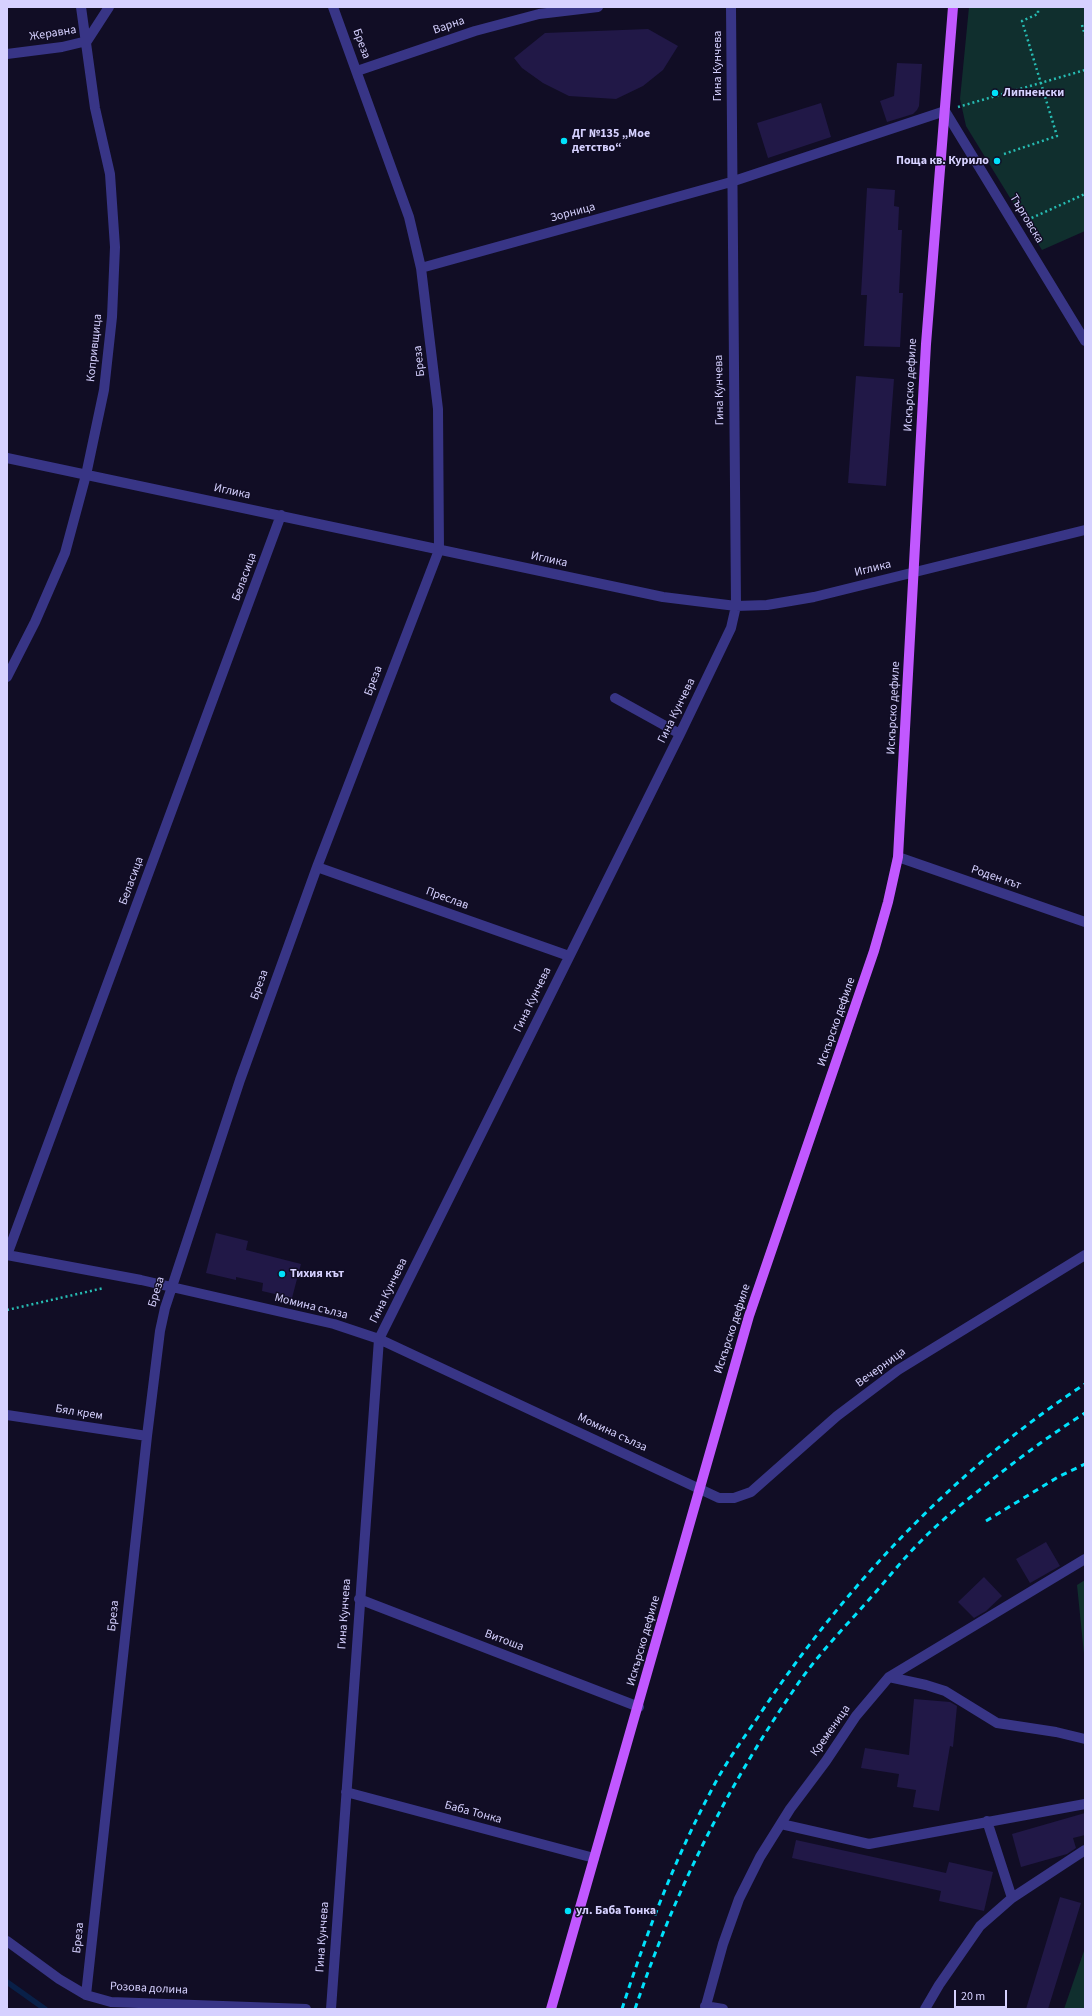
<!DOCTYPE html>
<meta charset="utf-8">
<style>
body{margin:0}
#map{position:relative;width:1092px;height:2016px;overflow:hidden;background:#110d25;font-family:"Source Sans 3",sans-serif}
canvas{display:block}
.frame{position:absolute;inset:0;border:8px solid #d6d1ff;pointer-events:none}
.scale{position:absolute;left:954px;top:1990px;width:53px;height:18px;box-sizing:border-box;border:2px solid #d6d1ff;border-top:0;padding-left:5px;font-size:12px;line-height:14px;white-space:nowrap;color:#d6d1ff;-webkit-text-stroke:3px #110d25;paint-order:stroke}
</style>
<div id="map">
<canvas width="1092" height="2016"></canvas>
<div class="frame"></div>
<div class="scale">20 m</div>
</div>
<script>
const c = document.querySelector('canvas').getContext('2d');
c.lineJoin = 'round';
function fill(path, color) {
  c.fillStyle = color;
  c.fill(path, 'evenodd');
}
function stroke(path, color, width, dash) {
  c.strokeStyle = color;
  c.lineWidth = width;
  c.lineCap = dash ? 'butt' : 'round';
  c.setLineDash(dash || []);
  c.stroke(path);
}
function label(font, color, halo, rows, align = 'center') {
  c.font = font + ' "Source Sans 3",sans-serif';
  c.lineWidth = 3;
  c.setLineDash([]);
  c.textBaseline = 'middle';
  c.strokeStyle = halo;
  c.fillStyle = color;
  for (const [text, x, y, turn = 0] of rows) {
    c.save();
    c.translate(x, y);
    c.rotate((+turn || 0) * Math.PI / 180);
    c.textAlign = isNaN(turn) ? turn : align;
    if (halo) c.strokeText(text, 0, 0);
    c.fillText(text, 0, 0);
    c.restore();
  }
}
const green = new Path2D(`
 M969,7h116v224l-43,19 -76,-124 -6,-27z
 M1085,1580v84l-8,-79z
 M1085,1948v61h-21z`);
const stream = new Path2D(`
 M7,1982l38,27`);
const building = new Path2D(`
 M648,29l30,17 -15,24 -20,16 -27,13 -47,-3 -26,-13 -21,-15 -8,-10 31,-25z
 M897,63l25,1 -3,42 -2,4 -4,4 -26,8 -7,-21 14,-5z
 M821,103l10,34 -63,21 -11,-35z
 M867,188l28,2 -1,16 5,1 -1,23h4l-3,63h4l-3,54 -36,-1 3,-51h-6z
 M856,376l38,3 -8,107 -38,-3z
 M216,1233l32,8 -2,9 55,14 -9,34 -30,-7 1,-8 -27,-6v3l-30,-7z
 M1046,1542l14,24 -30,17 -14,-24z
 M984,1577l18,19 -16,15 -12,7 -16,-16z
 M914,1699l36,3 7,4 -4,41 -3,-1 -11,65 -26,-4 3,-17 -19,-3 2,-13 -38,-6 4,-20 44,7z
 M1085,1813v22l-12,3 3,10 -9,6 -46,13 -9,-33z
 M796,1840l150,33 3,-11 44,10 -9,39 -45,-10 2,-10 -149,-33z
 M1060,1897l21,6 -33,106h-22z`);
const path = new Path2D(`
 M1082,25l3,10
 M958,107l127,-37
 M1004,154l53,-18 -35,-115 16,-7v-7
 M1027,220l58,-26
 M7,1310l97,-22`);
const minor = new Path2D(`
 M7,54l55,-7 25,-6 22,-34
 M357,71l118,-40 64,-17 59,-7
 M421,268l310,-86 214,-71 140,230
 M7,458l656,139 73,9 31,-1 47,-8 271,-67
 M7,677l28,-55 30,-69 21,-78 18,-85 8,-73 3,-70 -5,-73 -15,-66 -14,-101
 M615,698l65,36
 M898,857l187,65
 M317,867l252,89
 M7,1255l134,25 193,44 45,15 340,159h15l17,-6 86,-76 61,-46 187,-115
 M7,1255l274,-740
 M7,1415l140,21
 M359,1599l280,108
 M889,1677l37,8 19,6 52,32 59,9 29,7
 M346,1792l248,66
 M987,1821l25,77
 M781,1824l88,20 216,-40
 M7,1941l52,38 27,16 25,7 195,7
 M86,1995l61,-559 13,-105 5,-23 75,-228 77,-213 122,-317 -1,-141 -17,-141 -12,-51 -76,-210
 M705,2006l18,3
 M331,2009l48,-670 301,-605 51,-106 5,-22 -5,-599
 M705,2009l18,-65 16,-45 21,-42 30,-48 36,-48 30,-45 33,-39 196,-118
 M925,2009l14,-24 41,-59 32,-28 73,-48`);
const major = new Path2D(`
 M551,2009l198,-693 125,-365 14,-49 10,-45 28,-513 27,-337`);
const rail = new Path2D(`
 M986,1521l72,-44 27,-13
 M622,2009c24,-75 52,-148 89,-218 13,-26 30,-49 47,-74 86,-130 196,-247 327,-333
 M635,2009c38,-113 90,-219 158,-318 23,-35 53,-65 81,-97 15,-17 29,-35 45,-51 18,-19 38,-35 58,-51 34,-28 70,-55 108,-79`);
const markers = [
 [995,93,4,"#00e2fc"],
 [564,141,4,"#00e2fc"],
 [997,161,4,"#00e2fc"],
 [282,1274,4,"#00e2fc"],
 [568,1911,4,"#00e2fc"]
];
const streetNames = [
 ["Варна",449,26,-19],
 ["Жеравна",53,34,-9],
 ["Бреза",361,44,70],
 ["Гина Кунчева",718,66,-90],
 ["Зорница",573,213,-15],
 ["Търговска",1026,219,59],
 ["Копривщица",95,348,-84],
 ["Бреза",420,361,-96],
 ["Искърско дефиле",911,385,-87],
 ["Гина Кунчева",720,390,-91],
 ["Иглика",232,492,12],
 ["Иглика",549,560,12],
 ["Иглика",873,569,-14],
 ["Беласица",245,577,-70],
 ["Бреза",374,681,-69],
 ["Искърско дефиле",894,708,-87],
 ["Гина Кунчева",677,711,-64],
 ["Роден кът",996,878,19],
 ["Беласица",132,881,-70],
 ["Преслав",447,899,20],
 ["Бреза",260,985,-70],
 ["Гина Кунчева",533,1000,-64],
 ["Искърско дефиле",837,1022,-71],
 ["Гина Кунчева",389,1291,-64],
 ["Бреза",157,1292,-73],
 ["Момина сълза",311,1307,14],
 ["Искърско дефиле",733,1329,-72],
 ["Вечерница",881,1368,-36],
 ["Бял крем",79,1413,9],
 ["Момина сълза",612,1433,25],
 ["Гина Кунчева",345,1614,-86],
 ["Бреза",114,1616,-84],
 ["Витоша",504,1641,21],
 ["Искърско дефиле",644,1641,-74],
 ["Кременица",831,1731,-55],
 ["Баба Тонка",473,1813,15],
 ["Гина Кунчева",323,1937,-86],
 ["Бреза",79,1938,-84],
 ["Розова долина",149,1989,3]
];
const poiNames = [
 ["Липненски",1003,93],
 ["ДГ №135 „Мое",572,134],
 ["детство“",572,148],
 ["Поща кв. Курило",989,161,"right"],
 ["Тихия кът",290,1274],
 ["ул. Баба Тонка",576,1911]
];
fill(green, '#102f2e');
stroke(stream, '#092048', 5.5);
fill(building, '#211847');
stroke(path, '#27bcb3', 2.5, [2, 3]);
stroke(minor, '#383586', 10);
stroke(major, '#c158ff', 10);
stroke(rail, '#00e2fc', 3, [6, 5]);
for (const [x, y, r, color] of markers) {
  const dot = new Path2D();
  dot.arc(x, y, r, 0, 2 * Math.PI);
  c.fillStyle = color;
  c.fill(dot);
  stroke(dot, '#110d25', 1.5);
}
label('12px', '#d6d1ff', '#110d25', streetNames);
label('bold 12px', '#d6d1ff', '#110d25', poiNames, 'left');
</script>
